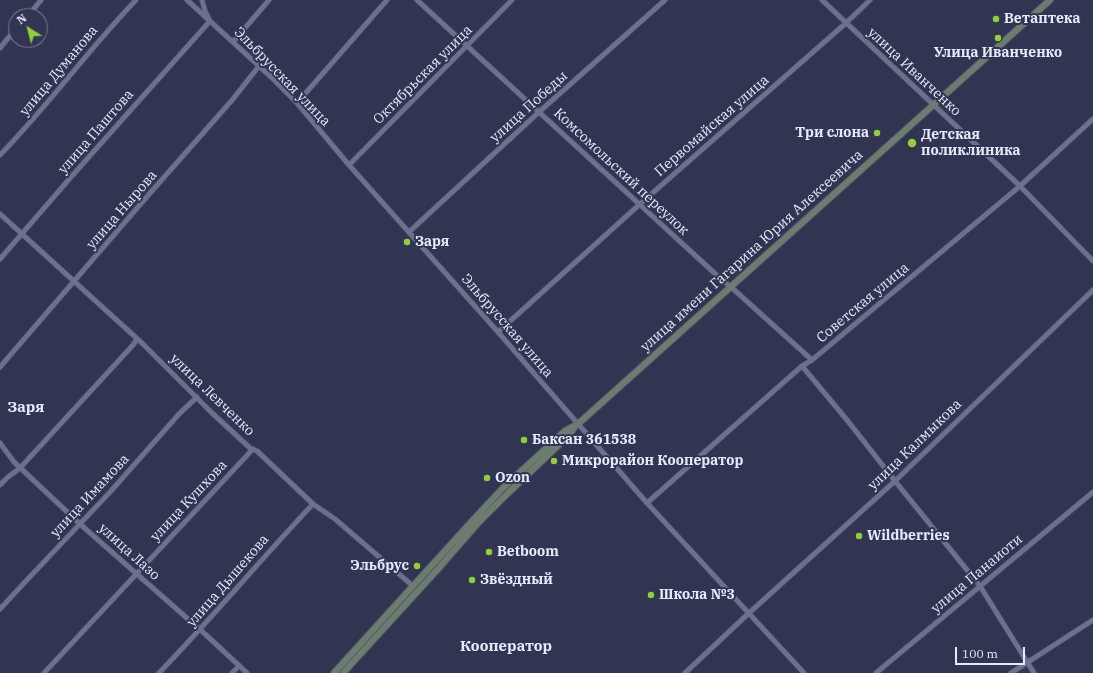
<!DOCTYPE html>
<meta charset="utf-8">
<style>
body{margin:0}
#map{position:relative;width:1093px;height:673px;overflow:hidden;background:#323551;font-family:"IBM Plex Serif",serif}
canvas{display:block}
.north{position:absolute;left:8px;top:8px;width:40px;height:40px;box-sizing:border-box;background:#323551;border:1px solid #7a7d95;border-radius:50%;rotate:324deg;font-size:11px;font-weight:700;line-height:16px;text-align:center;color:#e6e9fb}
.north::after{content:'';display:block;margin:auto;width:14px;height:18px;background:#91cd3f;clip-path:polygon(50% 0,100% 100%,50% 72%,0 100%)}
.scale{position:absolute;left:955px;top:647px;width:70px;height:18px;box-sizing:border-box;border:2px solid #e6e9fb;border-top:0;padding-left:5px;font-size:12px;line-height:14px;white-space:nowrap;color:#e6e9fb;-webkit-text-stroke:3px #323551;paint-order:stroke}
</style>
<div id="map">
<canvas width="1093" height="673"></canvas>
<div class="north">N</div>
<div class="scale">100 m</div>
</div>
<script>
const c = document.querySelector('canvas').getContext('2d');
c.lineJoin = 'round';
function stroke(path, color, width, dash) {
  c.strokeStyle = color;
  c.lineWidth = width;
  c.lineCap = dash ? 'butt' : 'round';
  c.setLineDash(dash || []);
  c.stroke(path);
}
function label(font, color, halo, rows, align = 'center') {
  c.font = font + ' "IBM Plex Serif",serif';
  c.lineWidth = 4;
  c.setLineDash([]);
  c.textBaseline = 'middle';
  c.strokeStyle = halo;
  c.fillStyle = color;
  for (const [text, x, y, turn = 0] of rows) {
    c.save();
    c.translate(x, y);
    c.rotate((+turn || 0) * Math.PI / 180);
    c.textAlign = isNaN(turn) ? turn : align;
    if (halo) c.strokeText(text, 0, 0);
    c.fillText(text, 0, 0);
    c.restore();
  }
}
const street = new Path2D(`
 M187,0l84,77 26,26 52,62 149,167 149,171 157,170
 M417,0l305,280 9,7 81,73
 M822,0l198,186 73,75
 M28,16l13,-16
 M233,42l36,-42
 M0,48l9,-11 7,-7
 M297,103l90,-103
 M0,155c48,-49 88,-105 136,-155
 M349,165l163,-165
 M0,214l143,130 68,68 39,36 7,3 56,53 22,15 78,67
 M409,232l130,-120 126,-112
 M0,259l71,-82 139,-156 -5,-10 -3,-11
 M498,332l142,-128 206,-181 24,-23
 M802,366l45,54 48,61 85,105 54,87
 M0,367l144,-167 89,-101 26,-33
 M0,443l14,19 66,62 125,110 42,39
 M0,485l8,-8 12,-9 113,-123 4,-6
 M647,503l155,-137 10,-6 208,-174 73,-67
 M0,609l25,-27 86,-91 68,-77 18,-17
 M44,673l209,-224
 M159,673c53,-55 102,-114 154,-169
 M232,673l7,-7
 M685,673l64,-60 146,-132 198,-191
 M876,673l217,-181
 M1011,673l82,-53`);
const secondary = new Path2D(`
 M334,673l140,-154 29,-31 62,-57 13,-7c157,-141 315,-282 472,-424
 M343,673l94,-103 41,-47 29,-29 62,-59 5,-7`);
const markers = [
 [996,19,4,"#91cd3f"],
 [998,38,4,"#91cd3f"],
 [877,133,4,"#91cd3f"],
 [912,143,5,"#91cd3f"],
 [407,242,4,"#91cd3f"],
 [524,440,4,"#91cd3f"],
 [554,461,4,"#91cd3f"],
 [487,478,4,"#91cd3f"],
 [859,536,4,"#91cd3f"],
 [489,552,4,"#91cd3f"],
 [417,566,4,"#91cd3f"],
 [472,580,4,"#91cd3f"],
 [651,595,4,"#91cd3f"]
];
const poiNames = [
 ["Ветаптека",1004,19],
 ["Улица Иванченко",998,53,"center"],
 ["Три слона",869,133,"right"],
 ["Детская",921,135],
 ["поликлиника",921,151],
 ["Заря",415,242],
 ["Баксан 361538",532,440],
 ["Микрорайон Кооператор",562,461],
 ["Ozon",495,478],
 ["Wildberries",867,536],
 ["Betboom",497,552],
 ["Эльбрус",409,566,"right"],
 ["Звёздный",480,580],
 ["Школа №3",659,595]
];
const streetNames = [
 ["улица Думанова",59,71,-50],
 ["улица Иванченко",914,72,43],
 ["Октябрьская улица",423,75,-45],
 ["Эльбрусская улица",282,77,46],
 ["улица Победы",529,107,-42],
 ["Первомайская улица",712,126,-41],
 ["улица Паштова",96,132,-49],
 ["Комсомольский переулок",621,172,43],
 ["улица Нырова",122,210,-49],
 ["улица имени Гагарина Юрия Алексеевича",752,251,-42],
 ["Советская улица",863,303,-40],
 ["Эльбрусская улица",507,326,49],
 ["улица Левченко",212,395,44],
 ["улица Калмыкова",915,445,-44],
 ["улица Имамова",90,496,-47],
 ["улица Кушхова",189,501,-47],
 ["улица Лазо",129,552,42],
 ["улица Панаиоти",977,574,-40],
 ["улица Дышекова",228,581,-49]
];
const neighbourhoodNames = [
 ["Заря",26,408],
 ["Кооператор",506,647]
];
stroke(street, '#4f5168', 6);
stroke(secondary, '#4f5168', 8);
stroke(street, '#6d7090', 4.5);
stroke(secondary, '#6c7c6f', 6);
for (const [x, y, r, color] of markers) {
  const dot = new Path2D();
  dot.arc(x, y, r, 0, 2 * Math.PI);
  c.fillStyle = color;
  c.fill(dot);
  stroke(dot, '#323551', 1.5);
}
label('bold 14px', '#e6e9fb', '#323551', poiNames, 'left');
label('14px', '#e6e9fb', '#323551', streetNames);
label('bold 15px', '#e6e9fb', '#323551', neighbourhoodNames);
</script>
